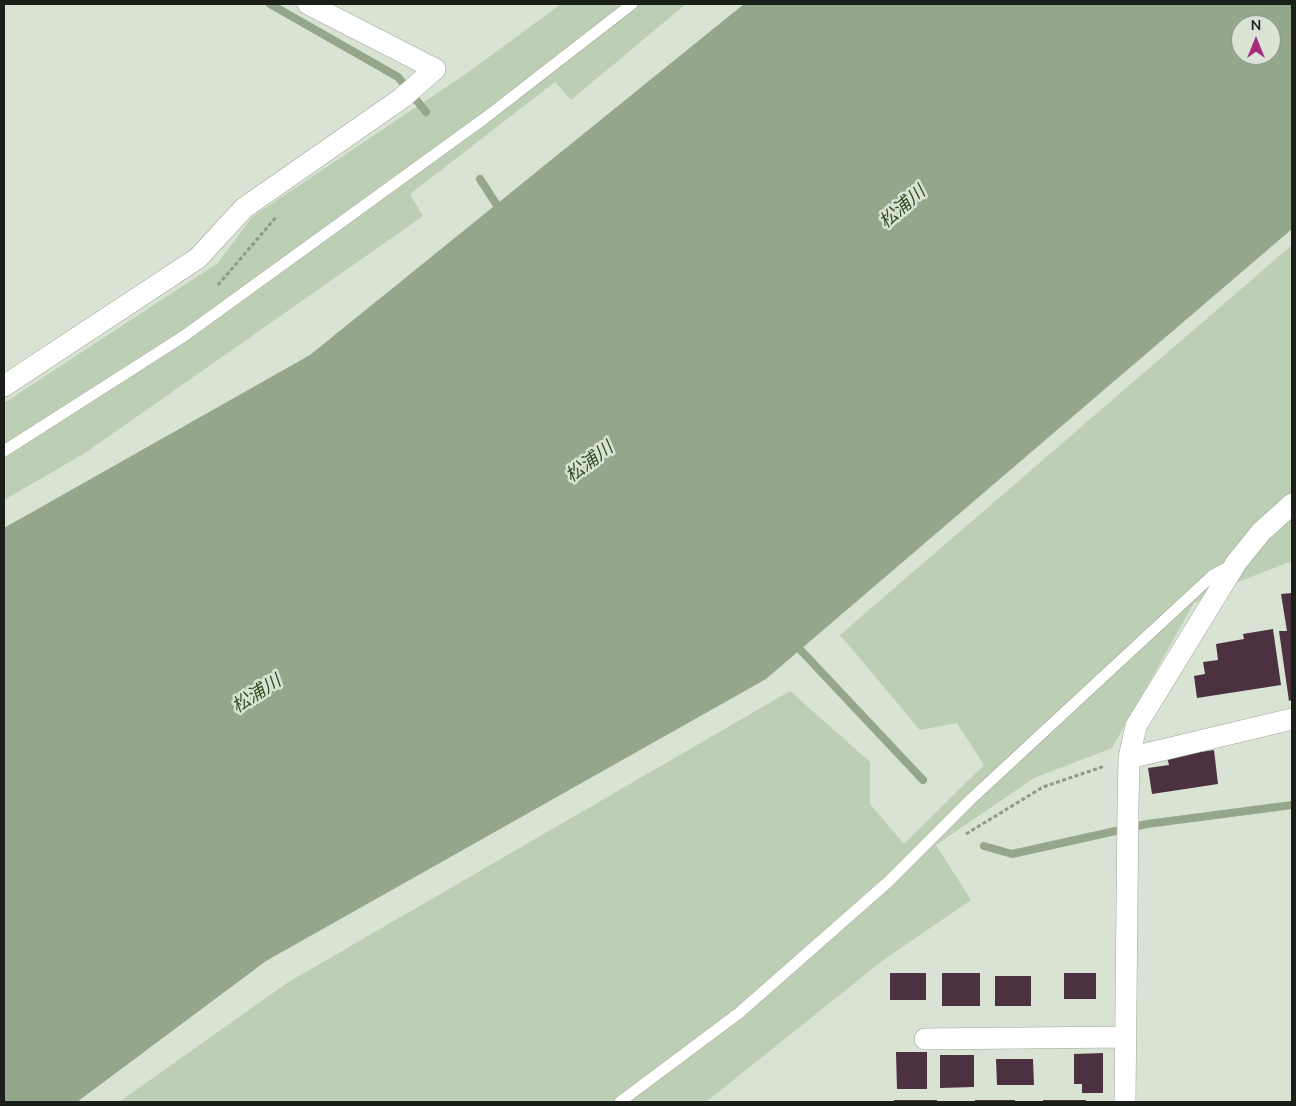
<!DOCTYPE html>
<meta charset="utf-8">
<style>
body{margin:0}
#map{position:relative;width:1296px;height:1106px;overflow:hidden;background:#d8e3d3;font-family:"Nunito Sans",sans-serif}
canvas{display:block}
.frame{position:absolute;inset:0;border:5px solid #1b1f19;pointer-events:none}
.north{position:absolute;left:1231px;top:15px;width:50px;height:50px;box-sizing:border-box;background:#d8e3d3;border:1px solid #8c9589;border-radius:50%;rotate:0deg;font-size:14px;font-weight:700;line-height:20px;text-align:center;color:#1b1f19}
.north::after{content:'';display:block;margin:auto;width:18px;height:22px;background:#a62b7e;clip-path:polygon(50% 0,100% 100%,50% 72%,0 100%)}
</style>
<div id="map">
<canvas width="1296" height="1106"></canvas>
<div class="frame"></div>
<div class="north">N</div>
</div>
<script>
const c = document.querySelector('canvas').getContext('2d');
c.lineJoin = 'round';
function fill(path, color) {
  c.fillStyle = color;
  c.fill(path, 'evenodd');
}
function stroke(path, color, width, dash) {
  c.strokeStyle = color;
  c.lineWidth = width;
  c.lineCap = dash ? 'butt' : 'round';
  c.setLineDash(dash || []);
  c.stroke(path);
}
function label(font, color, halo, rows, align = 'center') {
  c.font = font + ' "Nunito Sans","Noto Sans JP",sans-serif';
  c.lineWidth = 5;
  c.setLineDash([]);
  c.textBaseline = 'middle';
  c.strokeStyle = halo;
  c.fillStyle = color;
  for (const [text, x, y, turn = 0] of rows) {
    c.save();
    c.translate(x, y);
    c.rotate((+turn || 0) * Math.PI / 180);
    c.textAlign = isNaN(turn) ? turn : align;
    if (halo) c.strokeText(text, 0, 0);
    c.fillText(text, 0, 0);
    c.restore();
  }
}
const green = new Path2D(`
 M561,4h125l-115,96 -16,-18 -145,112 13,22 -338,237 -81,47v-97l214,-140 34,-46 218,-146z
 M1292,245v316l-52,20 -46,22 -82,145 -78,30 -98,67 35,55 -89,61 -176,141h-587l168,-119 503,-292 80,71v42l34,40 80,-79 -27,-42 -37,7 -80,-95z`);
const water = new Path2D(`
 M744,4h548v225l-526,450 -500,282 -189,141h-73v-574l306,-173zM1241,25h30v30h-30z`);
const stream = new Path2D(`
 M270,4l128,73 28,35
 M480,179l22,34
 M793,642l130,138
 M984,846l28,8 135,-30 145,-19`);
const building = new Path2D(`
 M1292,593v107l-3,1 -10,-70h8l-6,-37z
 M1273,629l8,56 -84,13 -3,-22 11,-2 -2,-12 15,-2 -2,-16 28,-5 -1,-5z
 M1214,750l4,34 -66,10 -4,-26 21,-3 -2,-8z
 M890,973h36v27h-36z
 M942,973h38v33h-38z
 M1064,973h32v26h-32z
 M995,976h36v30h-36z
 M896,1052h31v37h-30z
 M1103,1053v40h-21v-9h-8v-30z
 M940,1055h34v32l-34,1z
 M996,1059h37l1,26h-37z
 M894,1100h43v2h-43z
 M975,1100h40v2h-40z
 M1043,1100h43v2h-43z`);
const path = new Path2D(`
 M218,285l59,-69
 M966,834l77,-47 62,-21`);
const service = new Path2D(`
 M4,451l180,-115 301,-218 147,-114
 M620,1102l119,-89 149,-131 82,-82 243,-225 17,-9`);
const minor = new Path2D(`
 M4,386l194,-128 46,-50 158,-110 33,-29 -127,-65
 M1129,758l163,-39
 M925,1039l200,-2
 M1125,1102l3,-296 1,-48 7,-32 100,-163 25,-31 31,-28`);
const waterNames = [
 ["松浦川",903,208,-41],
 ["松浦川",590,463,-37],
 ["松浦川",257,695,-33]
];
fill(green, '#bcceb3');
fill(water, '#94a78a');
stroke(stream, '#94a78a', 8);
fill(building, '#4c3141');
stroke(service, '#9da798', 12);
stroke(minor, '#9da798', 22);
stroke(path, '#90988c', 3, [4, 2.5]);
stroke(service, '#fff', 11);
stroke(minor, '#fff', 21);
label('italic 18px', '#314d22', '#d8e3d3', waterNames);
</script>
